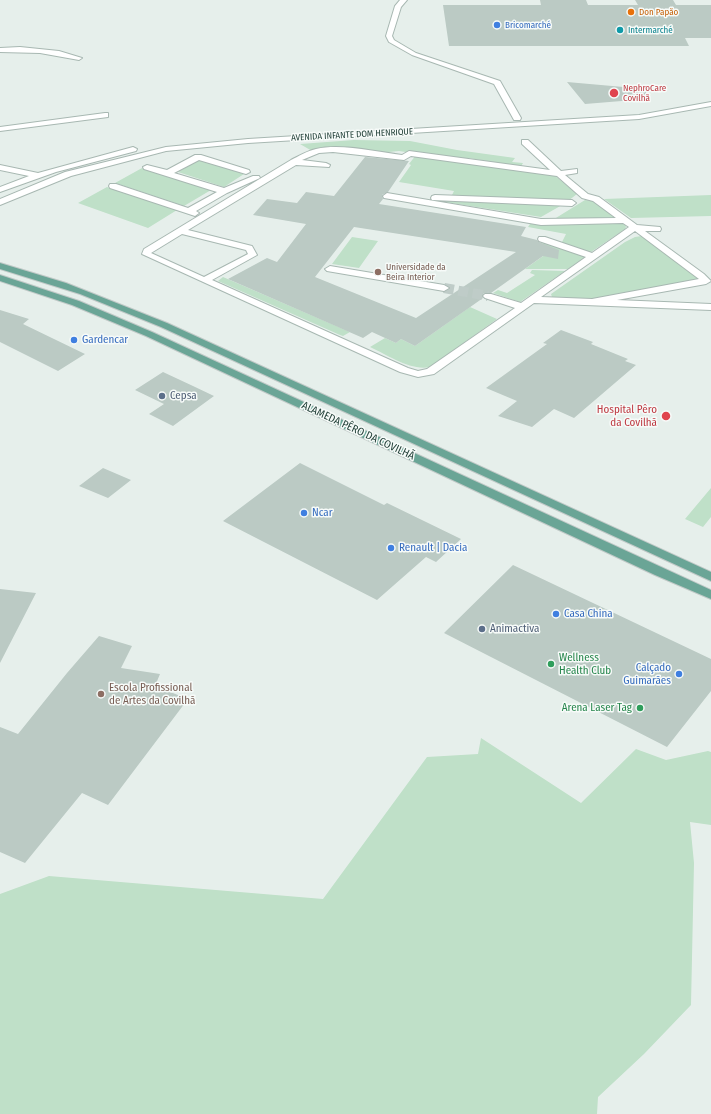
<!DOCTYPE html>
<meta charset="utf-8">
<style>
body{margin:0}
canvas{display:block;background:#e6efeb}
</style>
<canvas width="711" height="1114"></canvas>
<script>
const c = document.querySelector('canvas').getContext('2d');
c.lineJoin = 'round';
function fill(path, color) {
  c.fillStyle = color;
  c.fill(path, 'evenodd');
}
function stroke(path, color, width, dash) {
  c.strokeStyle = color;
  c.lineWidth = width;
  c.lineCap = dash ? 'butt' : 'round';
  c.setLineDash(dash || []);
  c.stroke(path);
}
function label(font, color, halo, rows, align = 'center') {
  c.font = font + ' "Fira Sans Condensed",sans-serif';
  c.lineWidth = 3;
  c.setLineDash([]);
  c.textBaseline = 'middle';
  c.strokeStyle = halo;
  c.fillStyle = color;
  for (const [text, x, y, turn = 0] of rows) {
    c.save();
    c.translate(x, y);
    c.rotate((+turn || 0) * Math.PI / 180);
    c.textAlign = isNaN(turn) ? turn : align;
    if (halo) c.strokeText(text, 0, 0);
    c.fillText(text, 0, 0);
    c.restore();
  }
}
const green = new Path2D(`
 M354,140l56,1 47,9 58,8 -3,4 11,1 -3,5 -15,-4 -36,-6 -2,3 -68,-10 -20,2 -67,-2 -12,-7z
 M416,155l138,20 23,19 -9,7 -117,-4 3,-6 -55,-9 12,-17 -2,-1z
 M199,160l45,14 -20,13 -46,-15z
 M142,168l69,22 -27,16 -69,-23z
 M107,187l70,23 -29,18 -70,-25z
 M711,195v21l-80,2 -27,-19z
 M432,200l130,5 -21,12z
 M585,200l10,1 27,18 -71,2z
 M624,222l2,5 -1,2 -34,23 -30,-8 5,-10 -38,-7 2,-3z
 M642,236l5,2 52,40v2l-107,20 -37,-1 -3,-2 -1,-3 74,-52 10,-5z
 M352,237l26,4 -19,27 -27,-4z
 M544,242l41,14v1l-17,12h-43l28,-20 -13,-3z
 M532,270l33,1 -45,31 -27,-9 5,-3 9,3 28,-18 -5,-2z
 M223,277l127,55 -7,4 -3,-1 -122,-54z
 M470,307l27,12 -67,48c-20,4 -42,-12 -60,-20l15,-9 11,5 5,-4 14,7z
 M711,488v29l-8,10 -18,-8z
 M481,738l100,65 55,-54 30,11 42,-9 3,1v73l-21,-3 4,41 -3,142 -47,49 -46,43 -1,17h-597v-220l49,-18 274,23 104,-142 51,-3z`);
const building = new Path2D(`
 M540,0h46l2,5h50l-3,-5h38l3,5h35v33h-26l4,8h-240l-6,-41h98z
 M567,82l79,7v10l-61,5z
 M365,157l44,4 -21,31 -6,3 1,4 -4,5 147,23 -5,9 16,4 2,2 20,8 -1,9 -15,-3 -52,37h-7l-2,3 1,2 -68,48 -14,-7 -5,4 -24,-11 -9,6 -135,-59 39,-21 10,4 29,-38 -53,-9 14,-16 30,4 9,-11 28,4zM354,227l162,25 -100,66 -101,-41z
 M0,310l29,9 -6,5 62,30 -27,17 -58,-29z
 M561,330l32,12 -2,2 37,15 -3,2 11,4 -62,53 -20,-9 -22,18 -34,-11 19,-15 -31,-13 61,-44 -4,-1z
 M163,372l30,14 21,10 -41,30 -24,-12 15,-10 -29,-14z
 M300,463l84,42 3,-2 74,36 -25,23 -10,-5 -49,43 -154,-79z
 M103,468l28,12 -23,18 -29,-12z
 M513,565l198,94v32l-44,56 -223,-114z
 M0,589l36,4 -36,70z
 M99,636l33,10 -11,22 39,6 -5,12 33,13 -80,106 -26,-12 -57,70 -25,-11v-125l18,7 49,-61z`);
const minorTunnel = new Path2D(`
 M444,288l44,8`);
const minor = new Path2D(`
 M400,0h7l-6,7 -9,29 2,4 22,13 84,28 21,37 -1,2h-6l-20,-36 -82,-29 -23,-13 -3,-6 9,-30z
 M20,47l39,4 23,7 -3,2 -39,-7 -40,-1v-4z
 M711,102v4l-72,13 -391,24 -82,8 -95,25 -71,29v-6l65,-27 101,-25 82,-8 391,-24z
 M105,113h3v4l-108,14v-4z
 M522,140h6l33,31 16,-2v4l-12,2 23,19 11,3 38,28 23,2 1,2 -1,2h-15l59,43 7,7 -5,3 -89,16 94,4v6l-177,-7 -100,71 -16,3 -18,-5 -258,-118 2,-5 147,-89c8,-4 16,-9 25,-11 25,-6 61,3 86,6l7,-4 141,19 -28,-26zM333,152l71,8 7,-4 146,20 25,22 11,3 23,17 -75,1 -154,-26 -4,3 1,2 157,27 82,-2 6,4 -37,26 -47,-16h-6l-1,2 1,2 47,16 -65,46 -30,-9h-6l-2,2 2,2 30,10 -88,61 -9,2 -10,-3 -196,-88 45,-25 -5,-9 -64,-16 108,-65 33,2 1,-2 -4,-2 -24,-3 17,-7zM635,231l64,48 -107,20 -51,-2zM182,234l64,16 2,4 -44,23 -53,-24z
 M133,147l4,2 -1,2 -80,21 -56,20v-5l29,-11 -29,-6v-5l38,8z
 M195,155h6l48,15 1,2 -4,2 -47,-14 -25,13 50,15 29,-12h6l1,2 -33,15 -31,18 3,2 -4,3 -85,-28 -1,-2 1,-2h6l72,24 29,-16 -73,-23 -1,-2 4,-2 20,5z
 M435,195l137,5 4,3 -4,3 -140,-6 -1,-2 1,-2z
 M330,266l114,19 5,3 -5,3 -117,-20 -2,-2z`);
const major = new Path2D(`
 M0,263l66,20 101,40 544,249v9l-550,-254 -81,-33 -80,-25z
 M0,275l79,26 73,31 559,258v9l-56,-24 -509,-239 -74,-31 -72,-24z`);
const markers = [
 [631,12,4,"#e8710a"],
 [497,25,4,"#3f7fe0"],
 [620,30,4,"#0f9aa8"],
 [614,93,5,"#e0444e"],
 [378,272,4,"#8d6e63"],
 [74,340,4,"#3f7fe0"],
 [162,396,4,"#5c6f8a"],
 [666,416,5,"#e0444e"],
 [304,513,4,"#3f7fe0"],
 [391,548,4,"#3f7fe0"],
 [556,614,4,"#3f7fe0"],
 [482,629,4,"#5c6f8a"],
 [551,664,4,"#2e9e5b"],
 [679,674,4,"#3f7fe0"],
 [101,694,4,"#8d6e63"],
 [640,708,4,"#2e9e5b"]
];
const farFoodnames = [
 ["Don Papão",639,12]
];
const farShopnames = [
 ["Bricomarché",505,25]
];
const farCulturenames = [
 ["Intermarché",628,30]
];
const farHealthnames = [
 ["NephroCare",623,88],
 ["Covilhã",623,98]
];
const farStreetnames = [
 ["AVENIDA INFANTE DOM HENRIQUE",352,135,-3]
];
const farEducationnames = [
 ["Universidade da",386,267],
 ["Beira Interior",386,277]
];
const shopNames = [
 ["Gardencar",82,340],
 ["Ncar",312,513],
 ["Renault | Dacia",399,548],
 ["Casa China",564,614],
 ["Calçado",671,668,"right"],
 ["Guimarães",671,681,"right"]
];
const serviceNames = [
 ["Cepsa",170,396],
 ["Animactiva",490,629]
];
const healthNames = [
 ["Hospital Pêro",657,410],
 ["da Covilhã",657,423]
];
const streetNames = [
 ["ALAMEDA PÊRO DA COVILHÃ",358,431,25]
];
const leisureNames = [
 ["Wellness",559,658],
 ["Health Club",559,671],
 ["Arena Laser Tag",632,708,"right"]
];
const educationNames = [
 ["Escola Profissional",109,688],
 ["de Artes da Covilhã",109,701]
];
fill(green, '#bfe0c8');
fill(building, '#bbcac4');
stroke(minorTunnel, '#bfccc8', 10, [10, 4.5]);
stroke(minor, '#a8b8b2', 2);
stroke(major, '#c2cac8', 2);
fill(minor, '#fff');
fill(major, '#6aa596');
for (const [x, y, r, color] of markers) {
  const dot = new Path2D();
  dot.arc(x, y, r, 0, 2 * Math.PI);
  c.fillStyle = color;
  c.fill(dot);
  stroke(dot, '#f7fbf9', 1.5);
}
label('9px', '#c56008', '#f7fbf9', farFoodnames, 'left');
label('9px', '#366cbe', '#f7fbf9', farShopnames, 'left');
label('9px', '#0d838f', '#f7fbf9', farCulturenames, 'left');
label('9px', '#be3a42', '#f7fbf9', farHealthnames, 'left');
label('9px', '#24423a', '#f7fbf9', farStreetnames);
label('9px', '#785e54', '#f7fbf9', farEducationnames, 'left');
label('11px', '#366cbe', '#f7fbf9', shopNames, 'left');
label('11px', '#4e5e75', '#f7fbf9', serviceNames, 'left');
label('11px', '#be3a42', '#f7fbf9', healthNames, 'right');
label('11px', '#24423a', '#f7fbf9', streetNames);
label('11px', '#27864d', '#f7fbf9', leisureNames, 'left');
label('11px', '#785e54', '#f7fbf9', educationNames, 'left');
</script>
